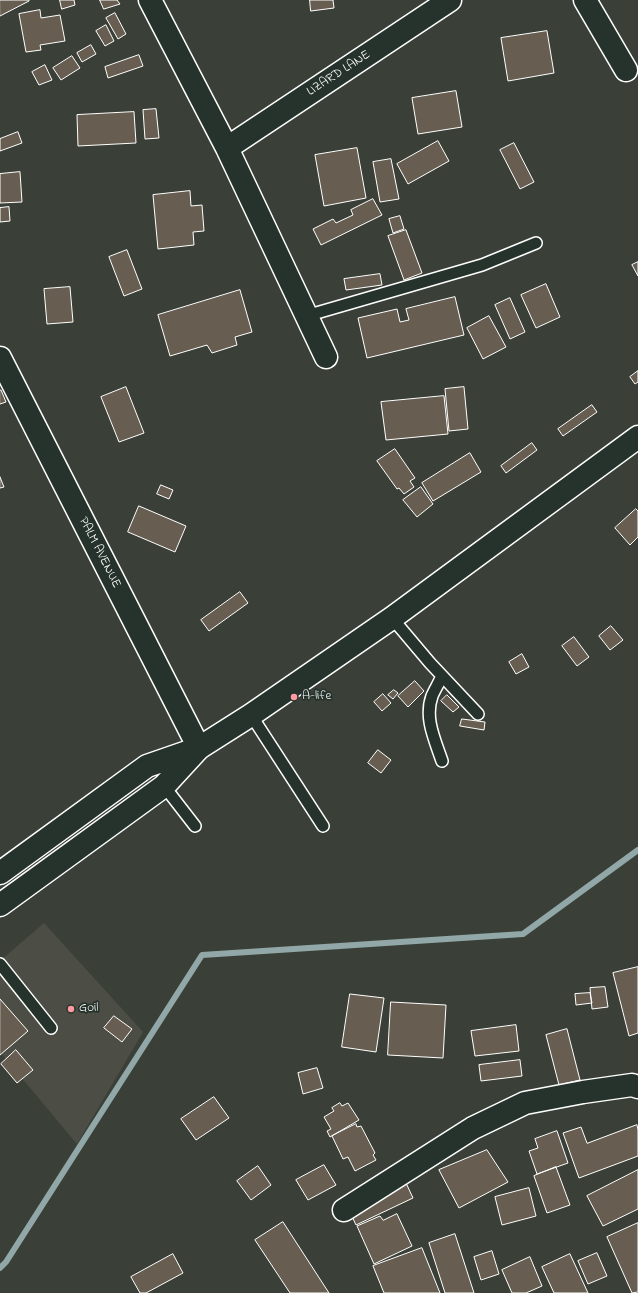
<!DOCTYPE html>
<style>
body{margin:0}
canvas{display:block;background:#3a4038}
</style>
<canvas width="638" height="1293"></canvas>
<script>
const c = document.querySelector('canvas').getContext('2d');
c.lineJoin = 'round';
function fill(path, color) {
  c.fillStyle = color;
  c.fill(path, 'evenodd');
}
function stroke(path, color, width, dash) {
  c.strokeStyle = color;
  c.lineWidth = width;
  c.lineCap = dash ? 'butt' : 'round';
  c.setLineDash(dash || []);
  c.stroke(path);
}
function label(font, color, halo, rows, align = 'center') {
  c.font = font + ' "Indie Flower",sans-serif';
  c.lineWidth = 3.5;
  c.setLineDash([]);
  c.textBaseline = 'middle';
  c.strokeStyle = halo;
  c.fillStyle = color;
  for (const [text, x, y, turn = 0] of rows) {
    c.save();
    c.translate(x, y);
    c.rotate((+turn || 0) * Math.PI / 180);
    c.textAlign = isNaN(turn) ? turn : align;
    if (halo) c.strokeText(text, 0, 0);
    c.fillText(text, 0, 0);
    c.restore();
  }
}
const built = new Path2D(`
 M44,923l99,109 -66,112 -77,-92v-91z`);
const stream = new Path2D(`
 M0,1268l6,-6 196,-307 321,-21 115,-84`);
const building = new Path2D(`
 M0,0h29v1l-29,15z
 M60,0h14l1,5 -13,4z
 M100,0h17l3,4 -16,5z
 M310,0h23l1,8 -23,3z
 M40,10l1,8 19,-3 5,26 -25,4 1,5 -15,2 -7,-38z
 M115,13l11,21 -8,5 -12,-21z
 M106,25l8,16 -9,5 -9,-15z
 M547,31l7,42 -46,8 -7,-43z
 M91,45l5,9 -14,8 -5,-9z
 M139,55l4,11 -35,12 -3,-11z
 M72,56l8,12 -19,12 -8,-12z
 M45,65l7,15 -13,5 -7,-13z
 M456,91l6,36 -44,7 -6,-36z
 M156,109l3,29 -14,1 -2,-29z
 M134,112l2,31 -58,3 -1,-31z
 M18,132l4,11 -22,8v-12z
 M438,141l11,20 -41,23 -11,-20z
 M514,143l20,39 -14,7 -20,-39z
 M357,148l9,50 -42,8 -9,-51z
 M391,159l8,40 -19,3 -7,-40z
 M20,172l2,30 -22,1v-29z
 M190,191l1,15 11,-1 2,26 -11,1 1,13 -36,4 -5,-54z
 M373,199l9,16 -61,30 -8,-16 20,-10 3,4 17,-8 -2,-5z
 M9,207l1,14 -10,1v-14z
 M400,216l4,13 -11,4 -4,-14z
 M406,230l16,43 -18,7 -16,-44z
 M127,250l15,39 -18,7 -15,-39z
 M638,262v14l-6,-11z
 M380,274l2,11 -36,5 -2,-11z
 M546,284l14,33 -24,11 -15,-33z
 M70,287l3,35 -26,2 -3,-35z
 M240,290l12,42 -17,5 2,8 -25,8 -5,-8 -37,11 -12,-41z
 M455,297l9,38 -97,23 -9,-40 39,-9 3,13 9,-2 -3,-11z
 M510,298l15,34 -15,7 -15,-34z
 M489,316l17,31 -23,12 -16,-31z
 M638,371v11l-3,2 -5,-7z
 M126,387l18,46 -25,9 -18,-45z
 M464,387l4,42 -19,2 -4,-42z
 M0,390h1l5,12 -6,2z
 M444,396l4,38 -62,6 -5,-38z
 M592,405l5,7 -34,24 -5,-7z
 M532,443l5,7 -31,23 -5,-7z
 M395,449l20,29 -5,3 4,6 -10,7 -5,-6 -2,1 -20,-28z
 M470,453l11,19 -48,29 -11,-18z
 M0,477l4,10 -4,1z
 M161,485l12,5 -4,9 -12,-5z
 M421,487l12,17 -16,13 -14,-17z
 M139,506l47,20 -11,26 -47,-20z
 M636,509l2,2v26l-8,8 -15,-17z
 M240,592l8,11 -39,28 -8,-11z
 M611,626l12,14 -13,10 -11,-14z
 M574,637l15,20 -12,9 -15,-20z
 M522,654l7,13 -13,7 -7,-12z
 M415,681l9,10 -16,16 -10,-11z
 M394,690l4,3 -5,6 -5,-4z
 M383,694l8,9 -9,8 -8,-9z
 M447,695l12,12 -6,5 -12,-11z
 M462,719l23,3 -1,8 -24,-4z
 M378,750l13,10 -10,13 -13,-10z
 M638,967v66l-9,3 -16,-63z
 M605,987l3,20 -16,2 -2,-21z
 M590,993l2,10 -16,2 -1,-11z
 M350,994l34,4 -8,54 -34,-5z
 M0,999l28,32 -28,24z
 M391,1002l55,3 -3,53 -55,-3z
 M114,1016l18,13 -10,13 -18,-14z
 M516,1025l3,26 -44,5 -4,-25z
 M567,1029l13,51 -21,5 -13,-50z
 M16,1050l17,20 -16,13 -16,-19z
 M520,1060l2,16 -41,5 -2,-16z
 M317,1068l6,20 -20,6 -5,-21z
 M214,1097l15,21 -33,22 -15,-21z
 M340,1103l2,3 6,-3 11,17 -29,17 -3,-6 4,-2 -7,-12 10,-6 -2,-3z
 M356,1124l1,3 4,-1 14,27 -2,2 3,5 -21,11 -7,-14 -5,2 -11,-23z
 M637,1125l1,5v26l-59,22 -16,-45 18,-6 6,16z
 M557,1131l11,32 -31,11 -8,-23 9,-3 -3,-9z
 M487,1150l21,32 -49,26 -20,-38z
 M324,1165l12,20 -28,15 -12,-20z
 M258,1166l13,19 -20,15 -14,-19z
 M556,1167l14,38 -23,8 -13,-37z
 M638,1170v39l-35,17 -16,-30z
 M406,1183l7,15 -57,27 -7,-15z
 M529,1188l7,28 -34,9 -7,-28z
 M397,1214l15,32 -38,18 -17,-38 23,-10 3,4z
 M283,1222l46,71h-39l-35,-53z
 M638,1223v69l-6,1 -25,-56z
 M455,1234l19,59h-29l-16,-50z
 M422,1248l18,45h-56l-11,-27z
 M492,1251l7,23 -18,6 -7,-23z
 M597,1253l10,23 -19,8 -10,-23z
 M173,1254l10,19 -37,20h-6l-9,-16z
 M570,1254l18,39h-34l-12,-26z
 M530,1257l12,29 -16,7h-14l-10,-23z`);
const lane = new Path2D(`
 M306,316l176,-51 54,-22
 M392,618l38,45 48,51
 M251,715l72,111
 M442,761c-7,-21 -18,-43 -10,-65 3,-7 7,-13 10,-20
 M164,786l31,40
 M0,964l51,64`);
const street = new Path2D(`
 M150,0l77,148 99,209
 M585,0l41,70
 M227,148l223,-148
 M0,358l199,390
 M344,1210l129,-82 52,-25 58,-11 49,-7 6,2`);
const primary = new Path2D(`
 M0,873l147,-107 52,-18 52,-33 141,-97 246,-181
 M0,905l164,-119 34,-37`);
const markers = [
 [294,697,4,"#ff9aa2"],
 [71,1009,4,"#ff9aa2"]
];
const streetNames = [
 ["LIZARD LANE",339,74,-33],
 ["PALM AVENUE",99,553,63]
];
const poiNames = [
 ["A-life",302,697],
 ["Goil",79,1009]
];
fill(built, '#4c4d44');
stroke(stream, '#92a8a8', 6);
fill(building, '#675e51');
stroke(building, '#fff', 1);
stroke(lane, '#fff', 14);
stroke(street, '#fff', 25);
stroke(primary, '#fff', 25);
stroke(lane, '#26332d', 11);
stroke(street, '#26332d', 22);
stroke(primary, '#26332d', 22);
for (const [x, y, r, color] of markers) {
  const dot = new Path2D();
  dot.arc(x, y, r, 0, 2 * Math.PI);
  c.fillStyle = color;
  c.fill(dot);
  stroke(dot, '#26332d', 1.5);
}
label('13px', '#fff', '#26332d', streetNames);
label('13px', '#fff', '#26332d', poiNames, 'left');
</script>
